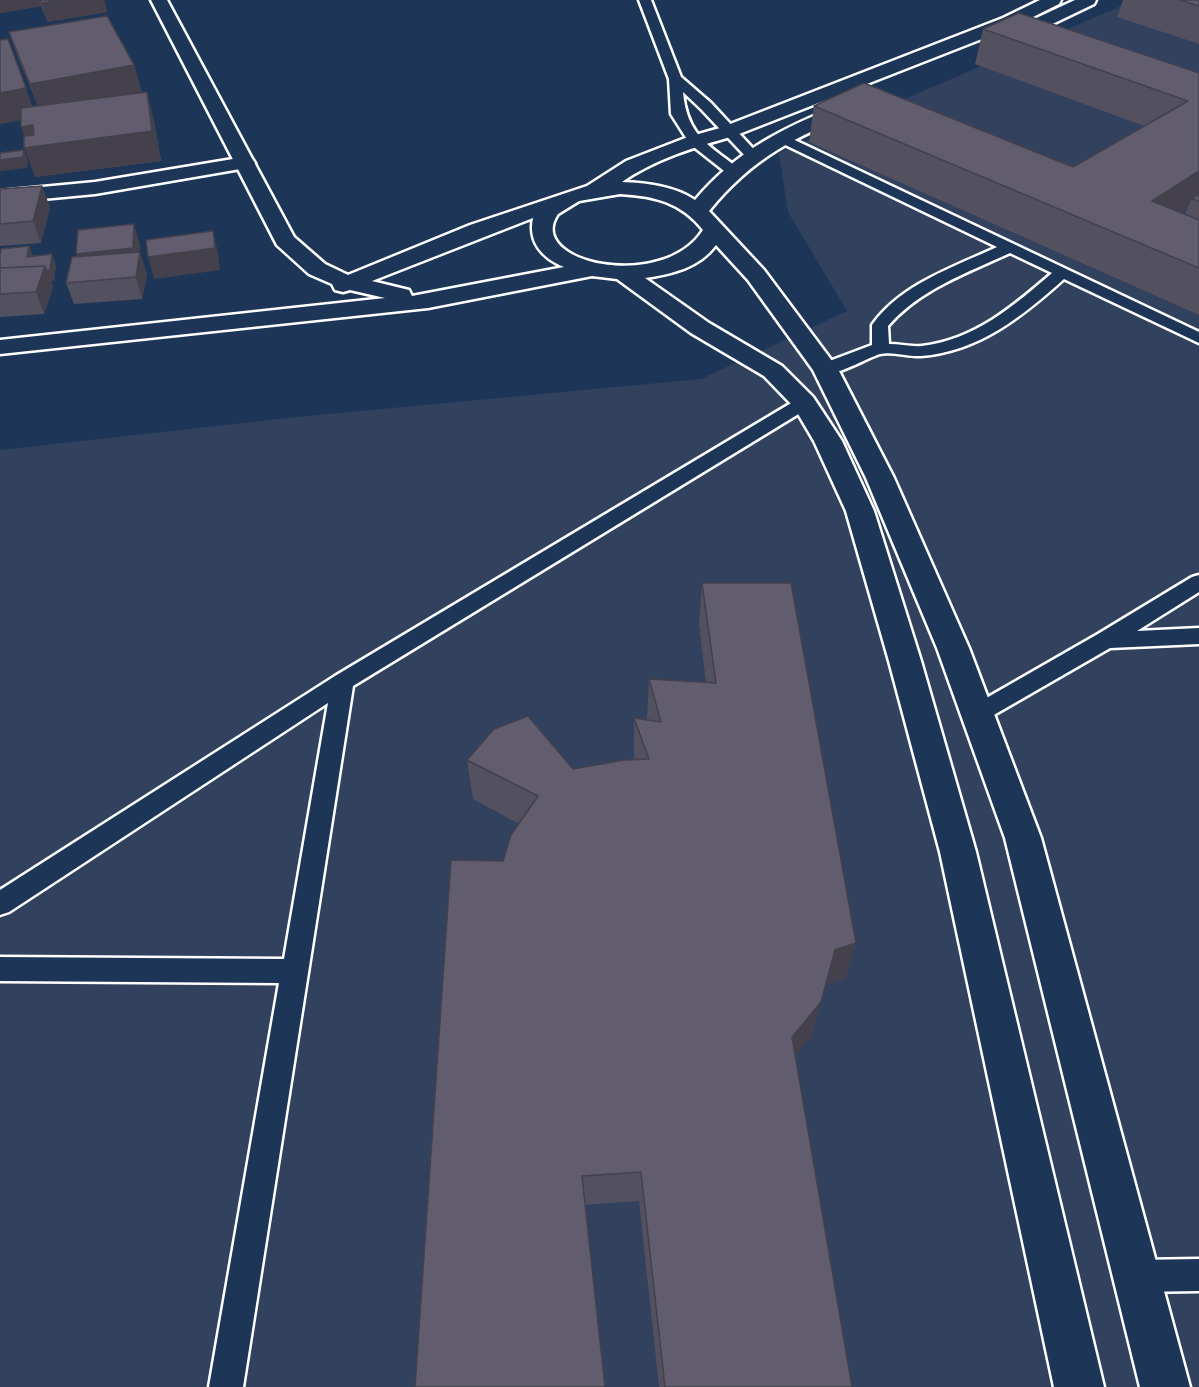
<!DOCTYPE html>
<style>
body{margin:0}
canvas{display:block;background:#1d3557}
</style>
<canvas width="1199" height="1387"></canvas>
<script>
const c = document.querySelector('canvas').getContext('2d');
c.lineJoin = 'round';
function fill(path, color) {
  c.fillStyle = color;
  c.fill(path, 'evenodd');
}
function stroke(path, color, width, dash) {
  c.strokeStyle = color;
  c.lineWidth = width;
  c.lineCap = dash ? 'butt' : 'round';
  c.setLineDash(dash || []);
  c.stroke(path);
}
const built = new Path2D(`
 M1135,0h64v1387h-1199v-937l297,-33 404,-38 146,-68 -59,-99 -9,-59z`);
const lane = new Path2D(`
 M639,0h12l30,77 30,26 49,53 -2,3h-10l-47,-50 -18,-17c4,43 24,52 55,76l2,3 -2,3h-10l-38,-30 -19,-30 -2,-35z
 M782,134l417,198v11l-135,-64c-41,37 -86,73 -143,77 -13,1 -29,-5 -41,-2 -18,6 -43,23 -61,19l-3,-4 3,-4 53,-20v-20c29,-41 82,-58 125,-78l-220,-106 -2,-3zM1010,253l42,20c-38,33 -78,67 -130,73 -10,1 -22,-2 -33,-2l-1,-18c32,-37 79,-53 122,-73z
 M804,398l6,1 3,4 -3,4 -457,279 -110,701h-34l70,-404 -279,-2v-24l284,2 44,-256 -319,209 -9,3v-25l335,-214 463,-277z
 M1199,575v17l-62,39 62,-3v16l-89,4 -125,72 -8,3 -8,-3 -3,-6 3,-6 129,-74 94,-57z
 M1199,1259v32l-62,1 -11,-5 -5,-11 5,-11 11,-5z`);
const street = new Path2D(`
 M245,157l7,2 3,4 -3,4 -157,27 -95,9v-12l95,-9z`);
const secondary = new Path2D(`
 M151,0h16l127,237 31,27 23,11 122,-50 117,-39 39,-25 62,-24 32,-9 283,-110 37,-18h21l-2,4 -44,22 -281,110c-39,11 -79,23 -112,46 25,1 52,4 73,18 43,-51 90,-73 150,-97h14l3,4 -3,4c-64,26 -106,46 -150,100l55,59 74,99 56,109 75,170 72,190 149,549h-50l-135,-549 -68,-190 -71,-170 -53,-108 -65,-90 -32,-35c-17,23 -44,29 -71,33l64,45 73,43 31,31 29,44 32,70 47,150 55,191 128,535h-50l-114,-535 -51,-191 -43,-150 -32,-70 -20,-34 -30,-31 -73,-43 -74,-54 -25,-3 -164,32 -428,46v-14l385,-42 -35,-8 -7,2 -8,-2 -3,-6 -23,-10 -32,-29zM620,194c34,2 61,8 83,36 -40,63 -179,33 -145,-16l21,-13zM533,218c-5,24 9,40 31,49l-152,29 -3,-6 -37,-9z
 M1075,0h21l-2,4 -52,25h-12l-3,-4 3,-4z`);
const wall = new Path2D(`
 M0,0h104l3,12 -59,10 -7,-16 -41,7z
 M1123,0h76v44l-82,-27z
 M983,29l216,44v242l-390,-173 5,-36 259,61 71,-41 -169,-62zM1188,207l-3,7 -5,-2z
 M9,32l125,33 8,28 12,28 7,40 -126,16 -14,-57 -21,4v-84l32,67 6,-1 -19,-46z
 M0,189l50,18 -9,36 -41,3z
 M140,245v8l7,21 -5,25 -68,5 -8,-21 11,-26 -1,-3z
 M29,246l4,10 23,9 -2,16h-3l2,6 -9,27 -44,3v-62z
 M702,583l143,396 -20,6 -14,51 -16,19 57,332h-193l-20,-186 -54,4 -82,-344 16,-37 -46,-25 -6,-39 106,9 61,-9v-42l13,2 2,-41 57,4 -7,-59z`);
const shadedWall = new Path2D(`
 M0,0h39l2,6 -41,7z
 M40,0h64l3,12 -59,10z
 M134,65l8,29 -102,18 -10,-28z
 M26,88l10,29 -36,7v-31z
 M147,92l7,29 7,40 -126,16 -11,-29 4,-1 -7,-20z
 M24,150l4,11 -1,7 -27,3v-11z
 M1199,171v29l-7,-1 -4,8 -50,33 14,-39z
 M42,186l8,21 -9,36 -8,-22z
 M134,224l6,21v8l7,21 -5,25 -6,-22 -53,-2 -7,-21z
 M213,231l5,22 2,17 -66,9 -6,-22z
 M29,246l4,11h-6z
 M52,254l4,11 -2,16h-3l2,6 -9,27 -8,-22 9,-26z
 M856,943l-11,36 -21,6 11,-35z
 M821,1002l-10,34 -28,35 9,-34z`);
const building = new Path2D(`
 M40,0h21l-19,3z
 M1180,0h19v6z
 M1019,13l180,60v98l-47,30 47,19v48l-385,-162 50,-23 209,84 115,-66 -205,-72z
 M107,16l27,49 -104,19 -21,-52z
 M8,39l18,49 -26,5v-53z
 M147,92l5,39 -128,17v-12l10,-1 -1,-10 -12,2v-19z
 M24,150l-1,7 -23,3v-7z
 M42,186l-9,35 -33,3v-35z
 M1199,194v7l-7,-2z
 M134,224l-1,24 -57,6 2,-24z
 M213,231l2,17 -67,9 -2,-17z
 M29,246l-2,11 25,-3 -2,16h-4l-1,-4 -45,2v-13l1,-6z
 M140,252l-4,25 -70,6 6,-26z
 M45,266l-9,26 -36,2v-26z
 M702,583h89l65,360 -21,7 -14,52 -29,35 60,350h-187l-24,-215 -59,4 23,211h-190l36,-527 52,1 8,-26 27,-39 -71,-36 27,-31 34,-13 45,53 51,-9 25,-1 -15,-41 27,4 -12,-43 67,4z`);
fill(built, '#31415e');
stroke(lane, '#fff', 5);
stroke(street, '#fff', 5);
stroke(secondary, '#fff', 5);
fill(lane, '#1d3557');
fill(street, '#1d3557');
fill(secondary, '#1d3557');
fill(wall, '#53505f');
fill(shadedWall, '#44414d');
fill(building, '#615d6e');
stroke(building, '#44414d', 1.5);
</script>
